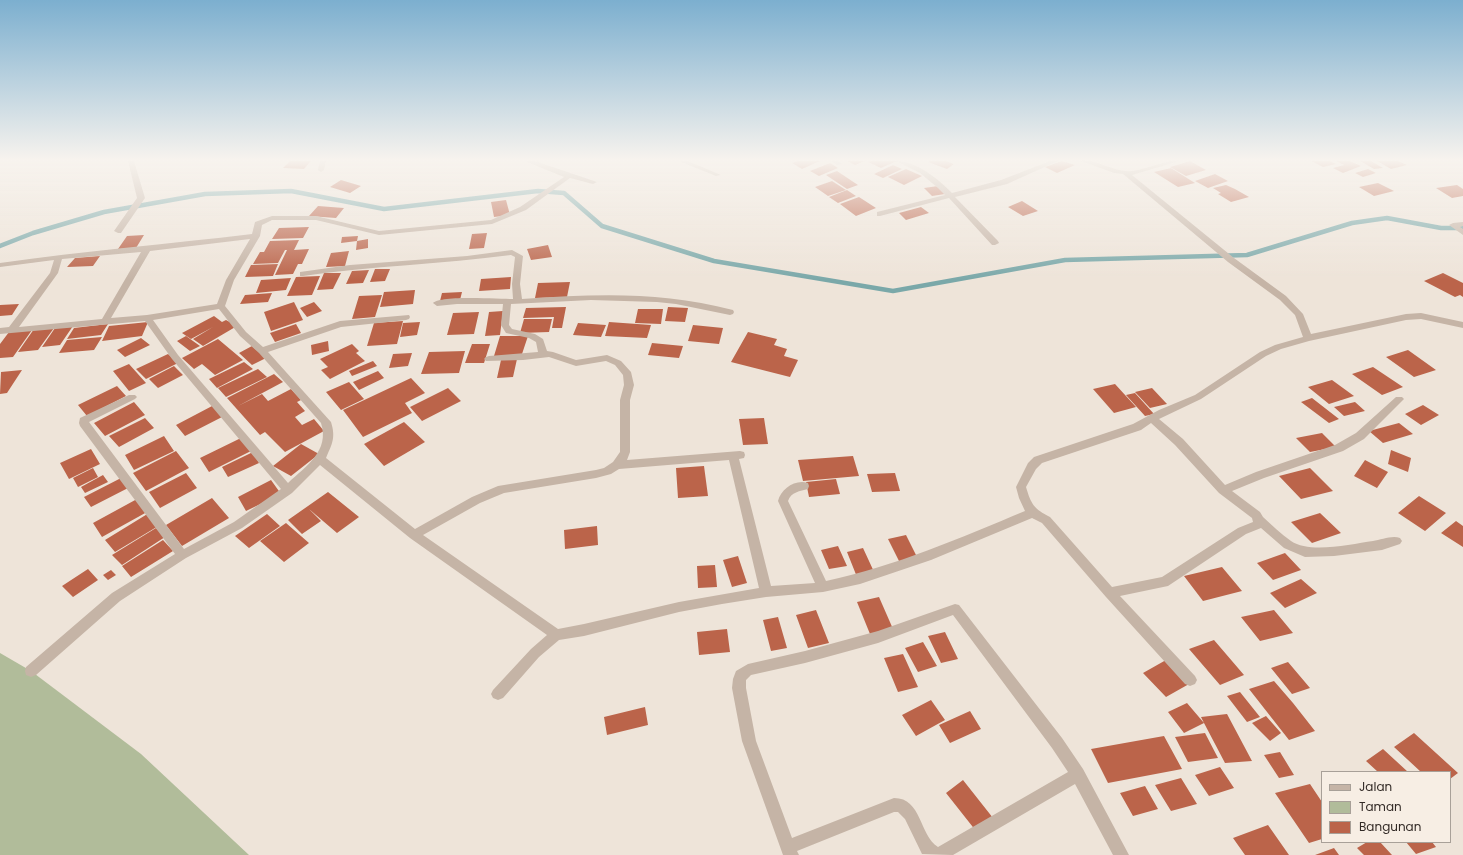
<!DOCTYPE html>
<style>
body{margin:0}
#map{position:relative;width:1463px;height:855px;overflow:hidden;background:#eee4d9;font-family:Poppins,sans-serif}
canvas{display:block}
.legend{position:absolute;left:1321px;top:771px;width:130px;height:72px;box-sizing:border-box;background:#f7eee4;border:1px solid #a8a098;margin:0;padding:5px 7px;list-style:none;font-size:12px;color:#322a26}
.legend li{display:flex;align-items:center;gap:8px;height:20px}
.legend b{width:20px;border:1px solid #a8a098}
</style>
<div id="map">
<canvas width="1463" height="855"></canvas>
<ul class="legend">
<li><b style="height:5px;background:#c5b4a6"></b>Jalan</li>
<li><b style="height:11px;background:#b1bc9a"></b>Taman</li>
<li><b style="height:11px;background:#bb644a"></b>Bangunan</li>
</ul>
</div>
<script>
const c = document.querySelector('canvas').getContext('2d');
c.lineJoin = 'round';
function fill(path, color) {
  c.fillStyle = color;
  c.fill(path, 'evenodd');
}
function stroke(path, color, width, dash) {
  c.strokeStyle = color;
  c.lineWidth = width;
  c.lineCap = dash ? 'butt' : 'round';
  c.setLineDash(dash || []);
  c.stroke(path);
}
const green = new Path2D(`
 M0,653l31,18 110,83 108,101h-249z`);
const stream = new Path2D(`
 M0,246l33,-13 71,-21 101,-18 86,-3 93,18 154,-18 26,2 38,33 112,35 179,30 172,-31 182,-5 105,-32 35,-5 54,10h22`);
const building = new Path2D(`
 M290,161h21l-7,8 -21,-1z
 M798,161h22l-18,8 -10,-6z
 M847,161h18l-10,4z
 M871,161h26l-16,7 -13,-6z
 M930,161h16l8,3 -7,5 -19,-7z
 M1062,161l13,4 -18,8 -12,-6z
 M1190,161l16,9 -20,6 -16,-9z
 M1311,161h19l6,3 -13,3z
 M1336,161h14l11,5 -18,7 -10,-5 11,-3z
 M1360,161h11l12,7 -9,1z
 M1377,161h21l9,4 -16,4z
 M830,163l8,5 -19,8 -9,-5z
 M893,165l9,4 -19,9 -9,-4z
 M1171,168l24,15 -17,4 -24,-15z
 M906,169l16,7 -18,9 -16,-8z
 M1368,169l8,4 -13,4 -8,-4z
 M837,171l21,14 -11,4 -21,-14z
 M1215,174l13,7 -20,7 -13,-7z
 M341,180l20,6 -11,7 -20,-6z
 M832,181l14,9 -18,6 -13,-9z
 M1378,183l16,8 -20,5 -15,-9z
 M1226,185l9,4 14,8 -18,5 -13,-8 3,-1 -8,-5z
 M1457,185l6,4v7l-11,2 -16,-10z
 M938,186l7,8 -13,2 -8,-8z
 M847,190l9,6 -18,7 -9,-6z
 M859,197l17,11 -20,8 -16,-12z
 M506,200l4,15 -16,2 -3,-15z
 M1022,201l16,10 -15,5 -15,-9z
 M318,206l26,2 -8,10 -27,-2z
 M921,207l8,6 -23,7 -7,-7z
 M309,227l-6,11 -31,1 7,-11z
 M487,233l-3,15 -15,1 3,-15z
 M144,235l-8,13 -18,1 9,-13z
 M358,236l-1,5 -16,2 1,-6z
 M368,239v9l-12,2 1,-9z
 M299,240l-5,10 15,-1 -7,15h-4l-5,10 -18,1 12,-25h-2l-7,13 -25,1 7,-12h4l6,-11z
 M548,245l4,12 -21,3 -4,-11z
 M349,251l-4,15 -19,1 5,-14z
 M100,256l-7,10 -26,1 8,-9z
 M278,264l-5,12 -28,1 6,-12z
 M375,269h15l-5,12 -15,1z
 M369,270l-6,13 -17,1 6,-13z
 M324,273h17l-8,16 -16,1z
 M1443,273l20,10v14l-3,-2 -5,2 -31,-16z
 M320,276l-8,19 -25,1 9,-19z
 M511,277l-1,12 -31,2 2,-12z
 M291,278l-5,12 -30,3 5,-13z
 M570,282l-3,15 -32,1 3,-15z
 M415,290l-2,14 -33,3 4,-15z
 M462,292l-2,8 -20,1 2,-8z
 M272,293l-4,9 -28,2 5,-9z
 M382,295l-7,22 -23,2 7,-23z
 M294,302l9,18 -32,11 -7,-19z
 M314,302l8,9 -15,6 -7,-9z
 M19,304l-7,11 -12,1v-11z
 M566,307l-4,21h-10l2,-11 -31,1 3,-10z
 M668,307l20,1 -3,14 -20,-1z
 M638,309h25l-2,15 -26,-1z
 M503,311l-3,24 -15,1 4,-24z
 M479,312l-5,22 -27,1 6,-22z
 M214,316l8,6 4,-2 11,6 -34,20 -10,-7 20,-12 -22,12 -9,-6z
 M524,319h28l-3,13 -29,1z
 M403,321l-6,23 -30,2 7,-23z
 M148,322l-6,14 -40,5 7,-15z
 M420,322l-3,13 -17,2 3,-14z
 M609,322l42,3 -4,13 -42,-2z
 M578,323l28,2 -5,12 -28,-2z
 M108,324l-7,11 -34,4 7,-11z
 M296,324l5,9 -26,9 -5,-9z
 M693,325l30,3 -4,16 -31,-3z
 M73,326l-13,19 -18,2 13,-19z
 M54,328l-16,22 -20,2 16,-23z
 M32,330l-19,27 -13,1v-14l9,-12z
 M748,332l29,7 -3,6 13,4 -3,7 14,4 -8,17 -59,-15z
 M186,336l14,10 -10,5 -13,-10z
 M500,336h28l-7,21 -27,-1z
 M102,337l-8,13 -35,3 8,-13z
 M141,338l9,7 -25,12 -8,-7z
 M218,339l25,21 -28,15 -13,-11 -8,5 -12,-11z
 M328,341l1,10 -17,4 -1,-10z
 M652,343l31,3 -4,12 -31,-3z
 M352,344l7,7 -3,2 9,8 -35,18 -9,-9 7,-3 -8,-8z
 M472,344h18l-6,19h-19z
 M252,346l14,12 -14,7 -13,-12z
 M1408,350l28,20 -22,7 -28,-20z
 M465,351l-6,22 -38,1 8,-22z
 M412,353l-4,13 -19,2 4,-14z
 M168,354l10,9 -32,16 -10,-10z
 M517,359l-4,18 -16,1 4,-18z
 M373,361l4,5 -25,10 -3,-5z
 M244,362l9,7 -36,19 -8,-9z
 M129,364l17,19 -17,8 -16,-20z
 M174,366l9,9 -25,13 -9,-9z
 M1373,367l30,20 -21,8 -30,-21z
 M258,369l9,8 -41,20 -8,-9z
 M22,370l-15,23 -7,1 1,-22z
 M378,371l6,7 -25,12 -6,-8z
 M274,374l9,8 -45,24 24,-12 6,7 23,-12 10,11 -4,2 8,9 -10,6 7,8 12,-6 10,12 -39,21 -20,-20 -5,3 -33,-37z
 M411,378l14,15 -20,10 7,10 -49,24 -20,-27z
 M1332,380l22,16 -25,8 -21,-17z
 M349,382l15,17 -23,11 -15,-18z
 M1115,384l21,23 -22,6 -21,-24z
 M117,386l9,10 -39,20 -9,-11z
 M448,388l13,13 -39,20 -12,-14z
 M1152,388l15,16 -17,4 -15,-16z
 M1135,393l19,21 -9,2 -19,-21z
 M1312,398l27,21 -10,4 -28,-21z
 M134,402l11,13 -40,21 -11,-13z
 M1355,402l10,9 -21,5 -10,-9z
 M214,405l10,11 -39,20 -9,-11z
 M1423,405l16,10 -18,10 -16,-11z
 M145,418l9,10 -35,19 -10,-11z
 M764,418l4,26 -25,1 -4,-26z
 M404,422l21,20 -41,24 -20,-22z
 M1399,423l14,11 -30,9 -14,-12z
 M1322,433l14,14 -26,5 -14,-14z
 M164,436l10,15 -40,19 -9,-15z
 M243,437l10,13 -44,22 -9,-14z
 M301,444l18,10 -28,22 -18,-10z
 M91,449l9,15 -31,15 -9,-16z
 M1391,450l20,8 -3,14 -20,-8z
 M176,451l13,17 -43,23 -13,-18z
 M253,452l6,11 -31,14 -6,-10z
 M853,456l6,20 -56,5 -5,-21z
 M1365,460l23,12 -11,16 -23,-12z
 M704,466l4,30 -30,2 -2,-30z
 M93,468l5,9 -20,10 -5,-9z
 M1310,468l23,23 -32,8 -22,-23z
 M186,473l11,15 -37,20 -11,-16z
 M895,473l5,18 -28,1 -5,-18z
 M103,475l5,7 -23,11 -4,-6z
 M123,477l7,10 -39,20 -7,-10z
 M836,479l4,15 -31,3 -3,-15z
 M271,480l10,14 -35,17 -8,-14z
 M328,492l31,25 -22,16 -28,-24 12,12 -19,13 -14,-14z
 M1419,496l27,17 -21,18 -27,-18z
 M212,498l17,20 -47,28 -16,-21z
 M137,499l10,13 -45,25 -9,-14z
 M149,513l11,12 -45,27 -10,-12z
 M1320,513l21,20 -29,10 -21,-21z
 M267,514l13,12 -31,22 -14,-12z
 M1456,521l7,5v21l-22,-14z
 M286,523l23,20 -25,19 -24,-21z
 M597,526l1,19 -33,4 -1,-19z
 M156,528l9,9 -43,28 -10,-10z
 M906,535l12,24 -18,4 -12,-24z
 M163,540l10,11 -42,26 -9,-11z
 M838,546l9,20 -18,3 -8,-19z
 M863,548l12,26 -18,3 -10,-25z
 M1285,553l16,17 -28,10 -16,-17z
 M738,556l9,27 -15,4 -9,-27z
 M715,565l2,22 -19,1 -1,-22z
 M1222,567l20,24 -39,10 -19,-25z
 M88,569l10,11 -25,17 -11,-11z
 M111,570l5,5 -8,5 -5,-5z
 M1301,579l16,14 -32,15 -15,-15z
 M879,597l14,32 -23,5 -13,-32z
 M816,610l13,33 -21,5 -12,-33z
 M1274,610l19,23 -33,8 -19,-24z
 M778,617l9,31 -16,3 -8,-31z
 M727,629l3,23 -31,3 -2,-23z
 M945,632l13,27 -17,4 -13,-27z
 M1214,640l30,35 -24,10 -31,-36z
 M923,642l14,24 -19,6 -13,-24z
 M903,654l15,33 -20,5 -14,-34z
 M1166,660l23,24 -23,13 -23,-24z
 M1288,662l22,26 -18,6 -21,-26z
 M1274,681l19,22 22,28 -26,9 -40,-51z
 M1240,692l20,25 -13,5 -20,-26z
 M931,700l14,20 -29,16 -14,-21z
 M1187,703l17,20 -3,-6 26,-3 25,47 -27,2 -21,-40 -20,10 -16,-21z
 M645,707l3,18 -41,10 -3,-18z
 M970,711l11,18 -31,14 -11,-18z
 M1266,716l15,17 -11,8 -18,-18z
 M1205,733l13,25 -30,4 -13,-25z
 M1414,733l44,40 -8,6v-7h-29l-27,-25z
 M1164,736l18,33 -74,14 -17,-34z
 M1383,749l25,23h-30l-12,-11z
 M1280,752l14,23 -15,3 -15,-23z
 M1220,767l14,21 -25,8 -14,-21z
 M1181,778l16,26 -26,7 -16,-26z
 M963,780l30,38 -17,13 -30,-38z
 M1310,784l12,18v37l-13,4 -34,-50z
 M1145,786l13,23 -25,7 -13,-23z
 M1268,825l21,30h-44l-12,-17z
 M1367,842h13l12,13h-28l-7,-7z
 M1406,842h26l4,5 -20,7z
 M1334,848l5,7h-24z`);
const minor = new Path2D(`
 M128,161h6l11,37 -24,35h-3l-4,-2 23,-33z
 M320,161h6l-2,9 -3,2 -3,-2z
 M526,161h9l62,21 -4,2 -23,-6 -44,32 -34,14 -113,11 -63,-15h-44l-10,5 -2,11 -26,44 -9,26 21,26 17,15 77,-26 69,-6 1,2 -1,2 -3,1 -65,7 -73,25 63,70c5,16 1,22 -5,36l89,71 57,-32 26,-11 98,-16 8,-2 9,-6 7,-10v-52l4,-15 -1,-10 -8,-10 -9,-4 -30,5 -27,-9 -26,3 -37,1 -2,-2 2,-2 3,-1 49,-4 -2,-10 -7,-4 -23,-5 -5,-8 2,-21h-46l-20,2 -4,-3c8,-8 66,-4 80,-4l-1,-15 3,-27 -4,-2c-69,9 -139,11 -208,21h-3v-4l50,-7 117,-9 45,-6 11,6 -3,28 2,15c74,-5 138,-8 211,11l1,2 -1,2 -3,1 -54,-11 -19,-2 -66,-2 -80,4 -2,21 3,4 23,5 8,5 4,12 6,1 23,8 31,-5 14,6 10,11 3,13 -4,15v52l-3,8 113,-9 4,1 1,3 -1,3 -5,1 32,127 44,-3 -37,-82c3,-12 17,-22 30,-18l1,3 -1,3c-8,2 -17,3 -20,12l38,80c70,-15 134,-43 199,-70l-6,-13 -3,-11 12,-24 6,-6 99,-33 26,-14 36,-15 65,-43 15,-7 28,-8 -8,-22 -15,-15 -52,-38 -105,-88 -9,-1 -33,-12c17,-2 33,12 51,10 16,-2 29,-10 45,-10l-1,1 -44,13 102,83 52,38 17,18 8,20 95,-20 15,-1 42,9v6l-42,-9 -15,1 -97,21 -28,8 -15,7 -65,43 -42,20 24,20 42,46 31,-13 79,-27 21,-12 40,-36h6l2,2 -40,40 -21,12 -79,27 -32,13 28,21 3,5c9,8 18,17 28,24 19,13 60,3 82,0 8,-1 19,-6 27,-3l2,3 -2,3 -18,6 -48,6 -29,1 -21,-9 -23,-20 -15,6 -78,52 -48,10 75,80 2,4 -2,4 -5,2 -5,-2 -79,-87 -64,-74 -10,-5 -101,42 -71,24 -37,8 -57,5 -44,7 -43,8 -95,24 -25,4 -20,17 -36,41 -5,2 -5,-2 -2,-4 2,-4 38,-41 16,-14 -137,-97 -90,-73 -28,28 -50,35 -56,30 -66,43 -84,74 -5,2 -5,-2 -1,-4 1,-4 86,-74 63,-39 -95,-128 -1,-3 1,-5 49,-23h6l2,2 -2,2 -46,23 95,127 50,-27 47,-33 -109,-130 -27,-38 -145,13v-6l9,-1 41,-54 4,-13 -54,7v-4c84,-12 168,-19 252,-29l3,-12 17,-6h44l63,15 112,-11 29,-13 44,-30 -37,-15zM250,239l-24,41 -9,24 -70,11 -36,3 39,-67zM141,252l-39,67 -83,8 39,-54 4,-14zM219,309l21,27 19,17 62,70c9,28 -15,43 -33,60l-110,-128 -25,-35zM1151,423l24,22 44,48 33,25 1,4 -15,6 -76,49 -50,10 -62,-70c-16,-8 -19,-13 -24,-30l10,-18 6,-6 99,-33zM729,460l30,128 -80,14 -95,22 -26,5 -135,-94 57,-32 24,-10 92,-15 15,-4 8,-5z
 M680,161h8l33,14 -5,1 -35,-14z
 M831,161h7l4,3 -5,1z
 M896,161c21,0 42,18 56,32l49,-13 49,-19h8l-51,23 -52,13 43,44 1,2 -4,2h-3l-43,-47 -69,18h-3v-4l68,-17 -7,-7 -18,-15z
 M1463,222v4l-3,1 3,2v6l-14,-10 4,-2z
 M955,604l4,1 103,133 21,31 46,86h-16l-38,-71 -122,71 -31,-1 -17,-35 -7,-7h-4l-97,39 2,4h-16l-41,-114 -10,-53 1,-9 3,-8 12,-7 57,-13 73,-20zM953,615l99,133 16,24 -130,75c-19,-12 -16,-49 -44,-49l-102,40 -36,-97 -10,-53v-8l5,-5 54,-12 73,-20z`);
fill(green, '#b1bc9a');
stroke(stream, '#7aa8a9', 4.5);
fill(building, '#bb644a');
fill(minor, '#c5b4a6');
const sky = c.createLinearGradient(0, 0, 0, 280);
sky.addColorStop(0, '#7cafcf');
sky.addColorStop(0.57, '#f7f3ee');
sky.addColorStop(1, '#f7f3ee00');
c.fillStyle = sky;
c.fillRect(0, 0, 1463, 280);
</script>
